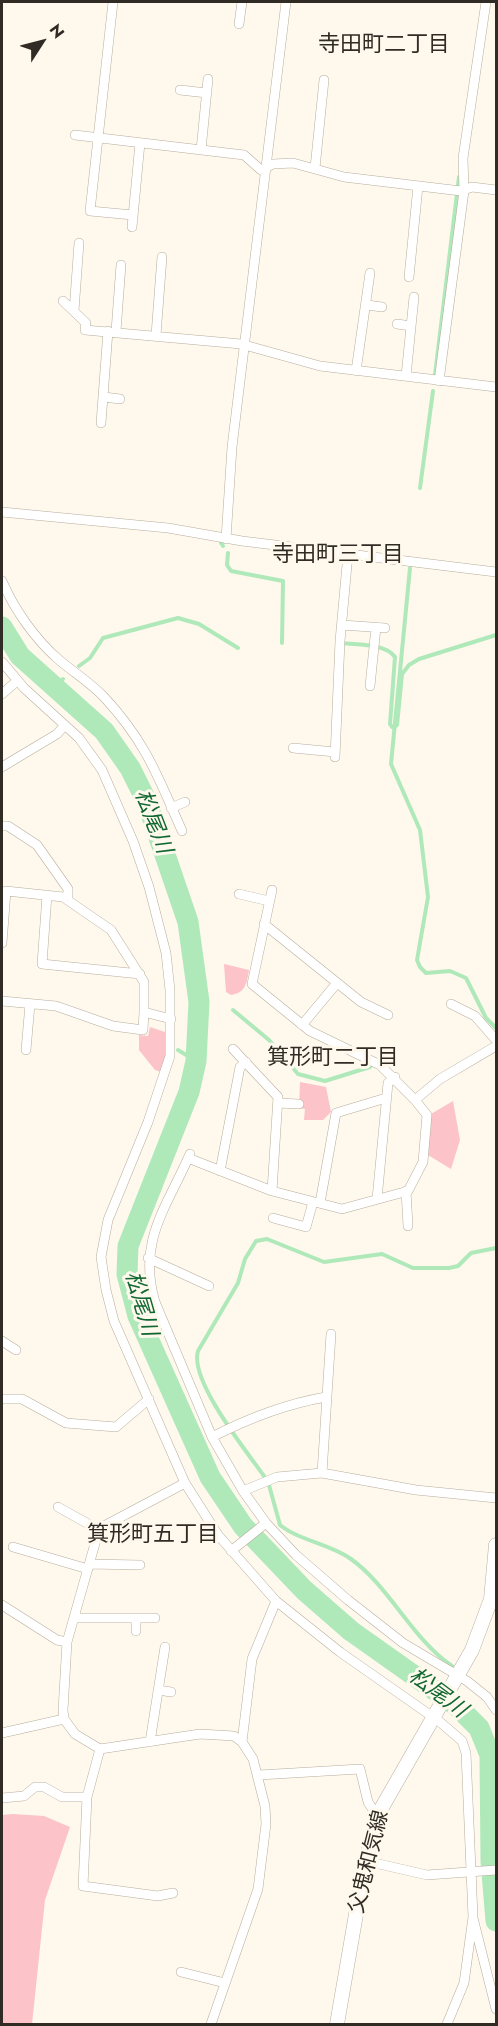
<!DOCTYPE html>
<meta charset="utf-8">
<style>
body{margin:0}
#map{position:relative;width:498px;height:2026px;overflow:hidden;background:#fef8ed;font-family:Jost,sans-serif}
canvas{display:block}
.frame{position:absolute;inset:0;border:3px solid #302c25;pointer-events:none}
.north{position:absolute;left:12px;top:12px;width:60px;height:60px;-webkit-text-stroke:4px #fef8ed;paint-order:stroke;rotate:54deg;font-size:16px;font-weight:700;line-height:24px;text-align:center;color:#302c25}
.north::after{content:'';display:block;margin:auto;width:21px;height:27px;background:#302c25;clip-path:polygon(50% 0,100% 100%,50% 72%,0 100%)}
</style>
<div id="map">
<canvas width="498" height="2026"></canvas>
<div class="frame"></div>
<div class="north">N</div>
</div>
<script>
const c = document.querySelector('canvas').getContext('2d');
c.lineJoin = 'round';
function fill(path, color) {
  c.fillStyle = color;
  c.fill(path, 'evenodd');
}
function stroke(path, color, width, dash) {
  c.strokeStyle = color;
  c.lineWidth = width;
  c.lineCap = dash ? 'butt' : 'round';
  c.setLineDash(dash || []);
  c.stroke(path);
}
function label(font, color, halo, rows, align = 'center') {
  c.font = font + ' Jost,"Noto Sans JP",sans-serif';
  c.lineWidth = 6;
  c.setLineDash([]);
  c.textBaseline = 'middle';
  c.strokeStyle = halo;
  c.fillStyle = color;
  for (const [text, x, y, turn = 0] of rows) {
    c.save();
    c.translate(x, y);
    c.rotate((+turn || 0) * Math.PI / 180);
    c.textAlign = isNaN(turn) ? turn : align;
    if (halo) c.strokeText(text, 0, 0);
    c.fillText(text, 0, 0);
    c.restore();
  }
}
const green = new Path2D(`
 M224,964l25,6c-2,12 -3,23 -18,25l-5,-3z
 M150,1027l15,5v13l4,1 -8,26 -6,-2 -16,-20v-15l9,1z
 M300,1082l26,5 5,25 -8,8h-19l1,-11 -6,-1z
 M453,1101l7,39 -9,29 -23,-14 3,-41z
 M13,1814l31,2 26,11 -25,73 -13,124h-30v-209z`);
const stream = new Path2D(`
 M435,375l24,-198
 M420,488l13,-97
 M221,543l2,3
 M228,553l-1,12 4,6 52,10 -1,62
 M410,568l-19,196 29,66 8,67 -11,63 3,7 6,6 24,-2 16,7 20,40 10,10
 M342,643c16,2 43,0 53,14l-5,67 2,3
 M79,666l11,-8 13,-20 75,-20 21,6 39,24
 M55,686l8,-7
 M394,727l3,-2 5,-51 7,-9 10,-6 77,-24
 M233,1010l36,30 29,34 27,7 45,-14
 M178,1050l18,11
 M264,1476c-17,-24 -75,-96 -66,-125l40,-68 7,-24 11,-18 11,-2 57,23 58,-8 31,14h36l9,-2 13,-13 25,-5
 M269,1485l11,40c20,16 50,19 71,34 39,28 61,80 101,107`);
const river = new Path2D(`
 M2,627l18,29 84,75 26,37 17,34 41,120 11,80 -3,59 -7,31 -61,154 -1,28 11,42 72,161 33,49 61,64 47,41 106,75 22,22 11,27 1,106 5,60`);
const street = new Path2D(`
 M113,2l-23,209 43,4
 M239,24l3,-22
 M180,90l27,3
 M75,135l169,20 17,15 12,-6 20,-1 51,14 117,14 11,-4 24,3
 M201,150l7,-71
 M315,168l9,-88
 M132,227l8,-84
 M409,277l9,-91
 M63,301l23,22 -1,7 156,14 79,22 176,21
 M367,305l15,2
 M74,311l5,-68
 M397,324l14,2
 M116,331l5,-66
 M156,335l6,-78
 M356,371l14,-98
 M406,376l8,-79
 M439,381l25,-190 -1,-33 23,-156
 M104,397l16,2
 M101,423l7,-92
 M2,512l166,16 74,13 254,31
 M226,539l6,-92 54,-445
 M2,581c12,28 33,58 56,78 15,13 33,24 46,38 42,45 54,80 78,134
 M342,625l43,3
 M2,662l22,26 55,50 23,32 31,71 16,46 17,66 4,37v66l-22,66 -40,98 -7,37 5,33 8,31 71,162 33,52 58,66 64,51 100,70 22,19 4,12 7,164 -9,66 -17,41
 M370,686l6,-59
 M2,694l15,-13
 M293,748l42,4
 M335,757l5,-116 8,-87
 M2,767l55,-33 8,-9
 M171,808l14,-6
 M2,826h6l29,19 31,44v11
 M272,890l-20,94 58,47 70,34 35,35 25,-21 56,-33
 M239,894l30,7
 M47,895l-5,69 98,10
 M264,924l97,78 27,13
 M2,943l4,-52 57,6 48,33 33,52v30
 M2,1001l54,5 57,20 30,4 1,-18 27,7
 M451,1004l24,12 21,24
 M302,1025l35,-42
 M233,1049l45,48 -6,94
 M26,1050l4,-46
 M278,1103l21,1
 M190,1154c-23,53 -53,87 -35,148l57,135 31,54 23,32 30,32 52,45 55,43 64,38 20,16 9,13
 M188,1158l84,33 70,18 66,-18 15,-29 4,-47 -12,-15
 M220,1171l20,-104 6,-5
 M406,1191l2,35
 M377,1199l11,-116 7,-6
 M320,1203l16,-90 50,-15
 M273,1218l33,9 7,-25
 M148,1258l61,28
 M331,1334l-9,139 94,17 80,8
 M2,1341l14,9
 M2,1399h20l44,24 50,4 33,-28
 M212,1437c37,-19 73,-33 114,-40
 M185,1483l-81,43 -6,7 -31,109 -4,68 1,9 11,15 25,15 100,-15 34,2 8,6 11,17 12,47 1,18 -8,65 -47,135
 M243,1491l34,-14 45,-4
 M58,1507l41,23
 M13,1547l75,22
 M231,1551l35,-28
 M89,1564l51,1
 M2,1605l55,35 10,2
 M74,1618h81
 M136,1618v13
 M158,1690l13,2
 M2,1733l62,-14
 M150,1742l15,-95
 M242,1742l10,-83 24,-58
 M259,1775l101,-6 8,33 9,14
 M87,1797l-4,89 75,10 15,-3
 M2,1798l22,-2 11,-9h9l18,10h25l13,-48
 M366,1861l61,14 69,-5
 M473,1918l23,91
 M181,1972l44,11`);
const secondary = new Path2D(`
 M337,2024l27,-156 13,-52 95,-166 19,-51 5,-54`);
const streetNames = [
 ["父鬼和気線",370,1862,-76]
];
const neighbourhoodNames = [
 ["寺田町二丁目",384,46],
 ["寺田町三丁目",338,556],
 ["箕形町二丁目",333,1059],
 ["箕形町五丁目",153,1536]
];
const waterNames = [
 ["松尾川",152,822,69],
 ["松尾川",140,1304,74],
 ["松尾川",437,1694,37]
];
fill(green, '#fcc3c9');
stroke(stream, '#afe9ba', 4);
stroke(river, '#afe9ba', 21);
stroke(street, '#b7ad9c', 10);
stroke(secondary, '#b7ad9c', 15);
stroke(street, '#fff', 9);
stroke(secondary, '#fff', 14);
label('21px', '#302c25', '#fef8ed', streetNames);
label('22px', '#302c25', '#fef8ed', neighbourhoodNames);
label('italic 22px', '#106831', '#fef8ed', waterNames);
</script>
